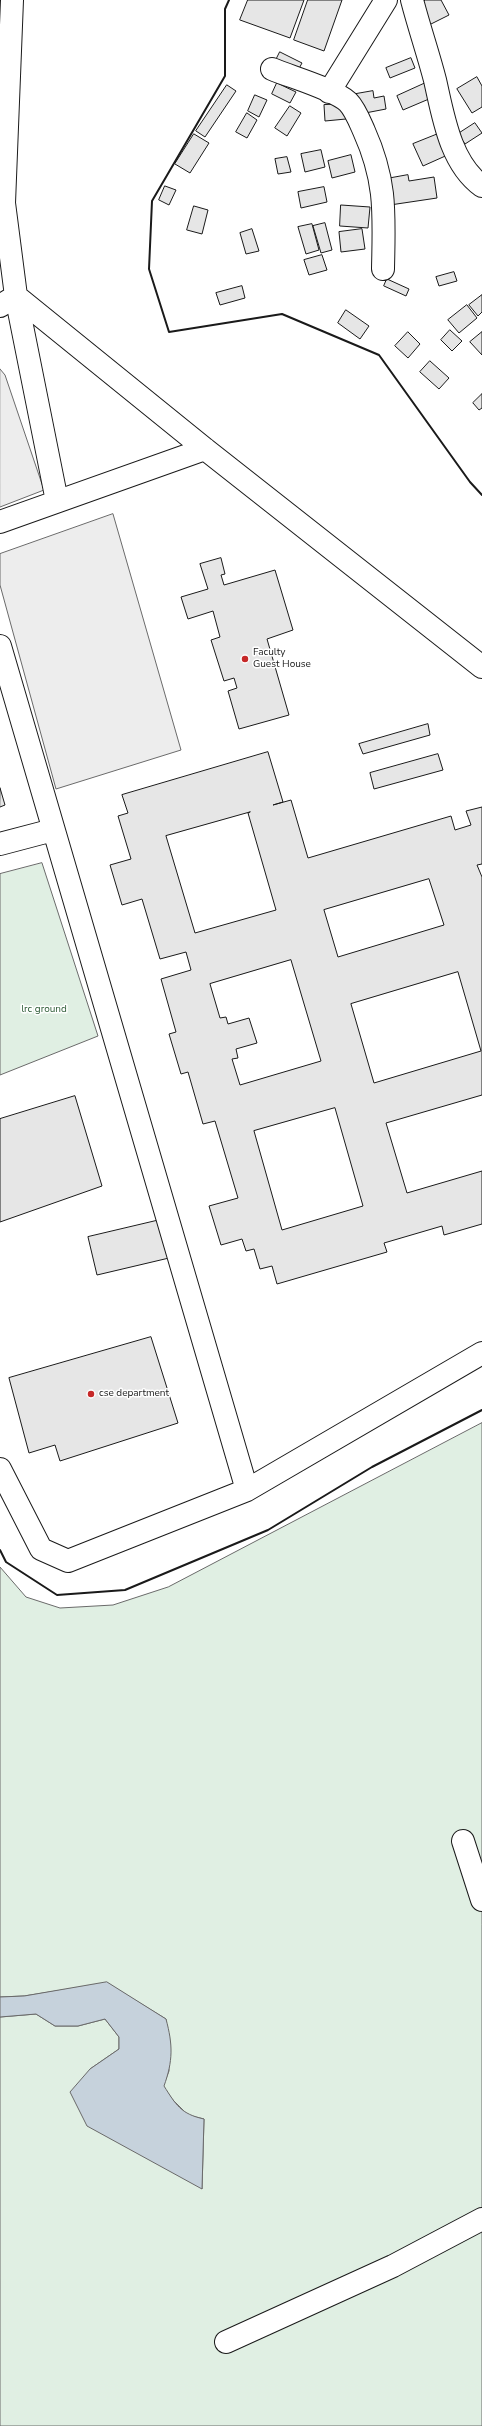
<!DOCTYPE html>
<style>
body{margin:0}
canvas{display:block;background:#fff}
</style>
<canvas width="482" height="2426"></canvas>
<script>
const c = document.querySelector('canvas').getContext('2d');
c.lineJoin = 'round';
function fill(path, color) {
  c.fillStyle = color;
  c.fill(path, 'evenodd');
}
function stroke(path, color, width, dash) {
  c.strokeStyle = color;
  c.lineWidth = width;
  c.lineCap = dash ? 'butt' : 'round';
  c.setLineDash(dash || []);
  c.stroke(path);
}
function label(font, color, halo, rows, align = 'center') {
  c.font = font + ' "Nunito Sans",sans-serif';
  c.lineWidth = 3;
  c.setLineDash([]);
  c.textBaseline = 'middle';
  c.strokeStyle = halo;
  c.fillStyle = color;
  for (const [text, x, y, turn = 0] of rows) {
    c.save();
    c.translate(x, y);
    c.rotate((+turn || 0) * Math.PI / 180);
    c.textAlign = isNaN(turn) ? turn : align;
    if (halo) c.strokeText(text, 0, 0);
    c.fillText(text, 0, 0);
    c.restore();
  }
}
const green = new Path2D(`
 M42,863l56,173 -98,39v-201z
 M482,1423v1003h-482v-409l36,-3 19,12h23l27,-7 14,18v12l-29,20 112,120 2,-70 -16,-4 -15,-15 -10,-14 6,-15 -3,-52 -59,-36 -83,13 -24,1v-430l26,30 34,11 53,-3 55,-18z`);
const parking = new Path2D(`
 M0,369l5,6 39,115 -44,17z
 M113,514l68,236 -125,39 -56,-204v-31z`);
const water = new Path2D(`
 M107,1982l59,37c7,26 7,42 -2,67 12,19 17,28 40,33l-2,70 -115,-63 -17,-34 20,-23 29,-20v-12l-14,-18 -27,7h-23l-19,-12 -36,3v-20l24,-1z`);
const building = new Path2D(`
 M248,0h56l-14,38 -50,-18z
 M308,0h34l-18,51 -30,-11z
 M426,0h15l8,15 -20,10 -11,-21z
 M280,52l22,11 -6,11 -22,-10z
 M411,58l4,10 -25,10 -4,-10z
 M477,77l5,9v21l-10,6 -15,-24z
 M430,81l6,15 -33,14 -6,-14z
 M277,83l19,9 -6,11 -18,-9z
 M227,85l9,6 -31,46 -9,-6z
 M373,91l1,7 10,-2 2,13 -26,5 -4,-20z
 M255,95l12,5 -8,17 -11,-6z
 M345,104l1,15 -21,2 -1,-16z
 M290,106l11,7 -14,23 -12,-8z
 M247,113l10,7 -10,18 -11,-6z
 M475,123l7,10 -17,11 -7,-10z
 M443,132l9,21 -29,13 -10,-22z
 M194,134l15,9 -19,30 -15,-9z
 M321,150l4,17 -20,5 -4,-18z
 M351,155l4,17 -23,6 -4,-17z
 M287,157l4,15 -13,2 -3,-15z
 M408,175l1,6 25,-4 3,21 -47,7 -4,-26z
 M165,186l11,4 -7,15 -10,-5z
 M324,187l3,15 -26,6 -3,-16z
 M341,205l29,2 -2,21 -28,-2z
 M194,206l14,4 -6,24 -15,-4z
 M325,223l7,27 -11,3 -8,-27z
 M312,224l7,26 -13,4 -8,-27z
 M252,229l7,22 -13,3 -6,-21z
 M362,229l3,20 -24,3 -2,-20z
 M322,255l5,15 -18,5 -5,-15z
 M454,272l3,9 -18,5 -3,-9z
 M387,279l22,10 -3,7 -22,-10z
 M242,286l3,12 -25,7 -4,-12z
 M482,295v17l-4,4 -9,-11z
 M467,305l10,13 -18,15 -11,-13z
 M346,310l23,16 -9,13 -22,-16z
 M450,330l12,11 -10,10 -11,-11z
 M408,332l12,12 -12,14 -13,-12z
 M482,332v23l-12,-13z
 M430,361l19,17 -10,11 -19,-17z
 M482,394v14l-3,2 -6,-7z
 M221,558l4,16 -4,1 3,10 51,-15 18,60 -26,9 22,76 -50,14 -11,-38 9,-3 -3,-10 -10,3 -13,-41 9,-3 -7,-26 -25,8 -7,-22 27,-8 -8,-25z
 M428,724l2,11 -67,19 -4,-10z
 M268,752l15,50 -10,3 18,-5 17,58 143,-42 4,14 16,-5 -5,-14 16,-4v57l-5,1 5,12v218l-96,28 21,70 75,-22v53l-38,11 -2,-9 -58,17 3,9 -110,32 -5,-18 -12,3 -6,-20 -8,2 -4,-12 -21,6 -12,-39 29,-8 -23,-77 -12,3 -15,-52 -7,2 -12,-40 7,-2 -15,-53 30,-9 -5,-18 -26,7 -18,-60 -20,6 -12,-40 21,-6 -13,-43 10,-3 -6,-18zM250,812l-2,1 28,97 -81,23 -29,-97zM429,879l15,46 -106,32 -14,-47zM291,960l30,101 -81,24 -8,-26 6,-1 -2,-9 21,-6 -8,-25 -21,6 -2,-7 -6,1 -10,-34zM458,972l23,79 -107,32 -23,-79zM335,1108l28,98 -81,24 -28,-99z
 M438,754l5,16 -69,19 -4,-16z
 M0,788l5,17 -5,2z
 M75,1096l27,90 -102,36v-103z
 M160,1220l9,38 -72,17 -9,-38z
 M151,1337l27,86 -118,38 -5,-16 -26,8 -20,-75z`);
const minor = new Path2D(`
 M12,0l-8,203 12,93 41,205
 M412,0c7,27 16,53 23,80 8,35 15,83 47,106
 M272,69c19,8 62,20 76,33 7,7 12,20 16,29 23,51 20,84 19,138
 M329,92l57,-92
 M0,306l16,-10 189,153 277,218
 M0,522l205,-73
 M0,646l247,844
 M0,844l53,-14
 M0,1469l41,80 27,12 179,-71 235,-137
 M463,1841l19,59
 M226,2342l167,-76 89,-47`);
const wall = new Path2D(`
 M229,0l-4,9v67l-73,125 -3,68 20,63 113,-18 97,41 91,127 12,13
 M0,1550l6,12 51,33 68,-5 143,-60 104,-63 110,-57`);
const markers = [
 [245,659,4,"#c62828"],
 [91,1394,4,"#c62828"]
];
const poiNames = [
 ["Faculty",253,653],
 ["Guest House",253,665],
 ["cse department",99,1394]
];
const parkNames = [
 ["lrc ground",44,1010]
];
fill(green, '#e0efe3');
stroke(green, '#6a6a6a', 1);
fill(parking, '#ededed');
stroke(parking, '#6a6a6a', 1);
fill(water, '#c6d2dc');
stroke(water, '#6a6a6a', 1);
fill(building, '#e6e6e6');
stroke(building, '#1a1a1a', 1);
stroke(minor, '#1a1a1a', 24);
stroke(minor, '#fff', 22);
stroke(wall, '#1a1a1a', 2);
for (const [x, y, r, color] of markers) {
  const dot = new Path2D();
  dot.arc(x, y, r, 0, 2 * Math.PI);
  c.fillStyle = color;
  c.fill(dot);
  stroke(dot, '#fff', 1.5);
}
label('10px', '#1a1a1a', '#fff', poiNames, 'left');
label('10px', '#2b5a34', '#fff', parkNames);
</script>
